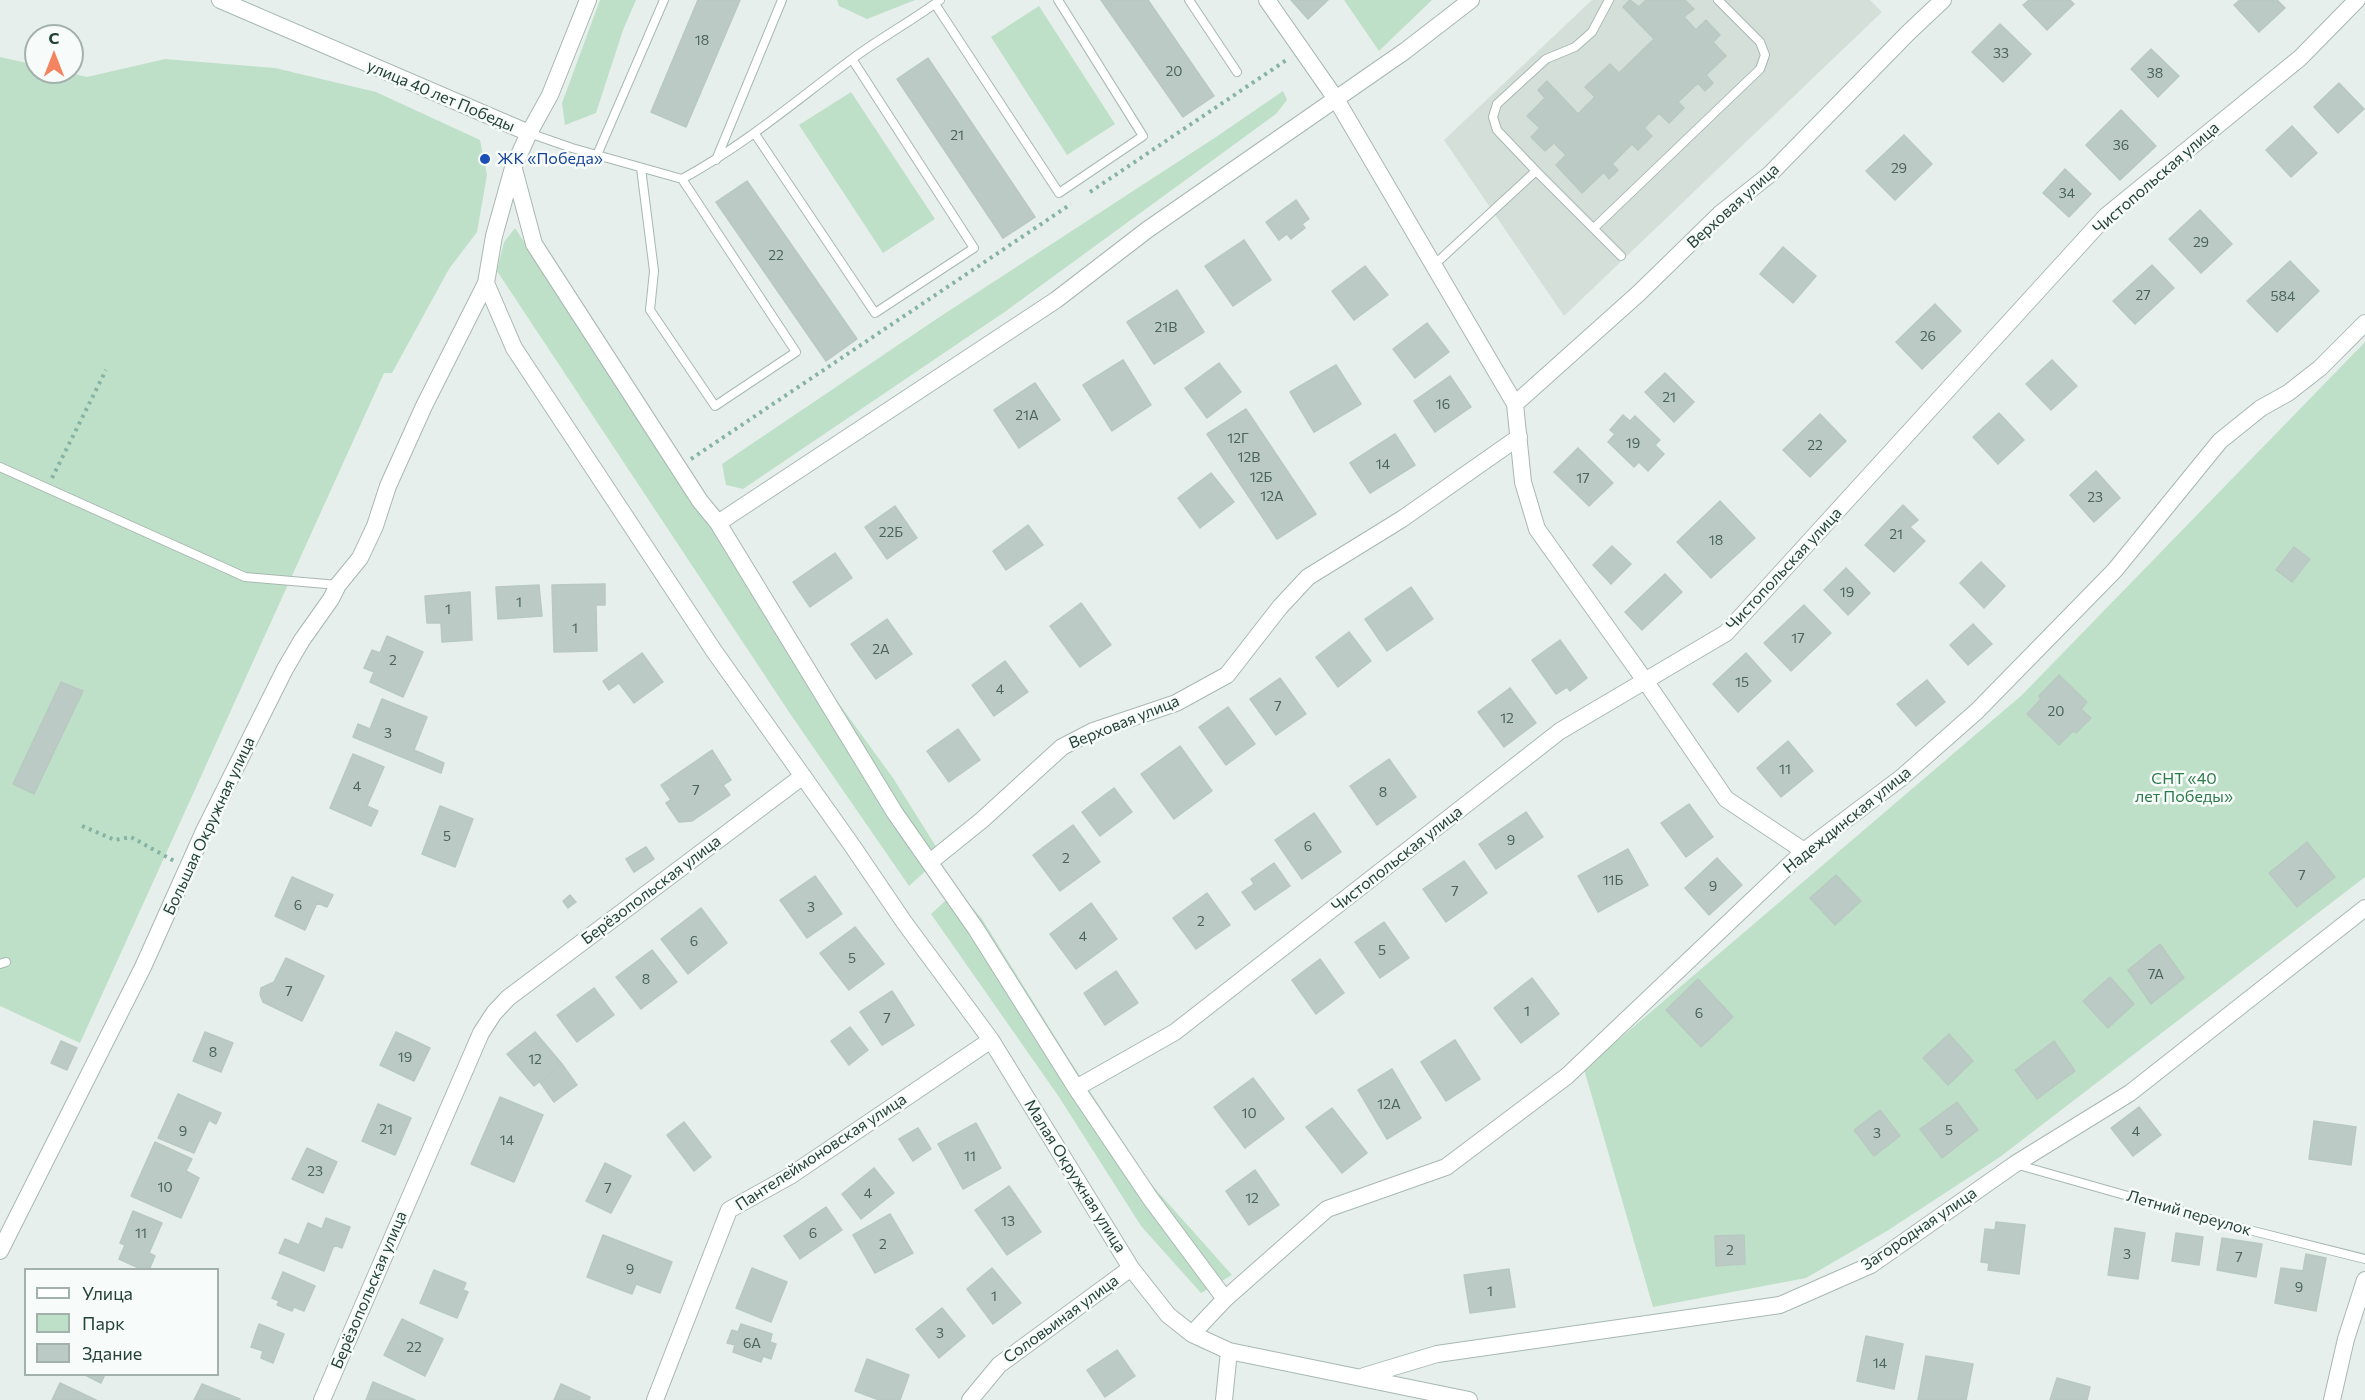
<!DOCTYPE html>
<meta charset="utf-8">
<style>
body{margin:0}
#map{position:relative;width:2365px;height:1400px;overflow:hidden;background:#e6efeb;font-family:Commissioner,sans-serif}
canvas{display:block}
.legend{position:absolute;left:24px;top:1268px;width:195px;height:108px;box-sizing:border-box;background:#f7fbf9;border:2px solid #a3b1ad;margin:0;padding:8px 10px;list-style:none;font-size:18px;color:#24423a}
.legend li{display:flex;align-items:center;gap:12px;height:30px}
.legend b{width:30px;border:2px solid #a3b1ad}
.north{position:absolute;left:24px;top:24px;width:60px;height:60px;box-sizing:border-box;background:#f7fbf9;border:2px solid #a3b1ad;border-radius:50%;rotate:0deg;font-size:16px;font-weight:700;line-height:24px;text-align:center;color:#24423a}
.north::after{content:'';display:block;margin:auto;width:21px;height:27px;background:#f4845f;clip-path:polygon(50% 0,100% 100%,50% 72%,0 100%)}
</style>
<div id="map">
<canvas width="2365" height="1400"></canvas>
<ul class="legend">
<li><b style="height:8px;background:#fff"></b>Улица</li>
<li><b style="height:16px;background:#bfe0c8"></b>Парк</li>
<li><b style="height:16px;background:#bbcac4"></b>Здание</li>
</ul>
<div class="north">С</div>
</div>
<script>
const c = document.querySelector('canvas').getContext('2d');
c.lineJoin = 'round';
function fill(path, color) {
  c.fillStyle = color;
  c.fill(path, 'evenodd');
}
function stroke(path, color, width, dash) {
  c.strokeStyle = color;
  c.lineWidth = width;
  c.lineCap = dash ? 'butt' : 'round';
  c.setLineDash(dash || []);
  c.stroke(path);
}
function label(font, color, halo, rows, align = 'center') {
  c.font = font + ' Commissioner,sans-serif';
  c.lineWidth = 5;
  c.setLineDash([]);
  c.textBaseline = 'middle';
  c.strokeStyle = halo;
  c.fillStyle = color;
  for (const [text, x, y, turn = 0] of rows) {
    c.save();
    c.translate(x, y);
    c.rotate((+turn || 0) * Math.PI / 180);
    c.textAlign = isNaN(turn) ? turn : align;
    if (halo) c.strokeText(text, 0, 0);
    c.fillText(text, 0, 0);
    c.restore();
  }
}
const built = new Path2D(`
 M1592,0h278l12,12 -318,304 -120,-176z`);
const green = new Path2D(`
 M600,0h36l-13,30 -27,83 -31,12 -3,-22z
 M837,0h78l-48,19 -28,-13z
 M1344,0h88l-53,51z
 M1039,6l76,118 -48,31 -76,-118z
 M0,57l36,8v7h30l21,5 78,-18 110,9 101,24 104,48 7,35 -10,57 -28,37 -57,104h-8l-304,670 -80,-37z
 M1283,91l4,9 -11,14 -270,197 -263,178 -17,-4 -4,-21 216,-146 278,-181z
 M851,92l84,127 -52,34 -84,-128z
 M515,228l192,294 186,256 49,78 -33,30 -118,-171 -294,-444 7,-29z
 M2365,342v535l-365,280 -113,74 -81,47 -153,29 -69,-238 438,-374z
 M957,890l25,29 85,137 83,127 82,92 -31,18 -60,-67 -82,-129 -128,-183z`);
const building = new Path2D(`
 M698,0h42l-54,127 -35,-15z
 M1101,0h47l66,96 -31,21z
 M1291,0h37l-20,19z
 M1630,0l9,7 7,-7h39l9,9 -10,8 12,13 10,-10 14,15 -7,7 13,14 -20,19 7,8 -8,8 -7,-8 -20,19 6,6 -15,15 -10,-10 -15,15 8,8 -14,14 -6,-6 -20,20 6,6 -9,9 -5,-7 -22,21 -26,-28 10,-10 -12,-12 -9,8 -14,-14 9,-9 -13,-12 18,-18 -7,-8 9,-9 31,33 17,-17 -10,-10 25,-23 9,9 35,-34 -31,-32z
 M2029,0h41l4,4 -27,26 -24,-25z
 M2240,0h37l8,8 -26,24 -25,-27z
 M2000,24l31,30 -28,28 -31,-30z
 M2151,49l28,27 -21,21 -27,-28z
 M928,58l107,159 -32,21 -106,-159z
 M2339,83l25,26 -26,24 -24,-26z
 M2121,110l35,36 -36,34 -34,-35z
 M2292,126l25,27 -26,24 -25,-27z
 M1904,135l28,29 -37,36 -29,-29z
 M2065,169l26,25 -22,23 -26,-24z
 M747,181l110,158 -31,22 -110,-159z
 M1296,200l13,19 -7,5 3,4 -14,11 -4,-5 -8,6 -13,-18z
 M2200,210l32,34 -31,29 -32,-34z
 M1244,240l27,40 -38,26 -28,-40z
 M1783,247l33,29 -23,27 -33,-29z
 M2290,261l29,30 -42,41 -30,-31z
 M2152,265l22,23 -39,36 -22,-23z
 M1365,266l23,29 -34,25 -22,-29z
 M1177,290l27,42 -50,32 -27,-42z
 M1935,304l26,27 -39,38 -26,-27z
 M1427,323l22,29 -34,26 -22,-29z
 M1123,360l28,45 -39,26 -29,-46z
 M2052,360l25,26 -26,24 -25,-26z
 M1219,363l22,29 -34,26 -22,-30z
 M1336,365l25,39 -47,28 -24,-40z
 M1665,373l29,29 -20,20 -29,-30z
 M1450,376l21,31 -36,25 -21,-31z
 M1035,383l25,37 -41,28 -25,-38z
 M1246,409l70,105 -39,25 -70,-105z
 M1999,413l25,27 -26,24 -25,-27z
 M1820,414l26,27 -36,36 -27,-27z
 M1623,415l7,6 5,-5 25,24 -5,5 9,9 -16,17 -9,-9 -5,5 -26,-25 7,-8 -5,-4z
 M1395,434l20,31 -45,28 -20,-30z
 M1578,448l35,35 -24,23 -35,-34z
 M2096,471l24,27 -26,24 -24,-27z
 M1211,473l23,29 -34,26 -22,-30z
 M1720,501l35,37 -44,40 -34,-36z
 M1903,505l15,15 -8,7 15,14 -31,31 -29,-27z
 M895,506l22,32 -30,21 -22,-32z
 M1028,525l15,20 -37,25 -13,-19z
 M1612,546l19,18 -20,20 -18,-19z
 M2294,547l16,12 -18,23 -16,-12z
 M835,553l17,25 -42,29 -17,-25z
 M1981,562l24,24 -21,22 -24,-25z
 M1846,568l24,25 -22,22 -24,-25z
 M1665,574l17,18 -40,38 -17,-18z
 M605,584v21h-9l1,46 -43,1 -2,-67z
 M539,585l3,31 -44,3 -2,-32z
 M1411,587l22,32 -46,32 -22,-32z
 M470,592l2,48 -30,2 -1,-19h-14l-2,-27z
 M1081,603l30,42 -31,22 -30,-41z
 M1804,605l27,28 -40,38 -27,-28z
 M887,619l25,35 -36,25 -25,-35z
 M1973,624l19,20 -24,21 -18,-20z
 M1349,632l22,29 -33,26 -22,-30z
 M387,636l36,16 -20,45 -33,-15 4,-10 -10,-4 8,-18 8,3z
 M1560,640l27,38 -17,13 -3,-4 -11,7 -24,-34z
 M642,653l21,29 -29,21 -15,-20 -10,7 -6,-9z
 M1746,653l25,28 -33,31 -25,-28z
 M1005,661l23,31 -34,24 -22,-31z
 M2059,675l28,27 -6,7 10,9 -15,15 -3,-2 -14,14 -32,-31 14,-15 -2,-3z
 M1280,678l26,36 -30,21 -26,-36z
 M1927,680l18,22 -29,24 -19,-22z
 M61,682l22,9 -49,103 -21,-10z
 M1510,688l26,35 -32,24 -26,-35z
 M382,699l45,18 -13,33 30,13 -3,10 -88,-36 5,-13 12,5z
 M1228,707l27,37 -29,21 -27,-38z
 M958,729l22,31 -31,22 -22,-31z
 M1788,741l25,30 -32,26 -24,-29z
 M1180,746l32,45 -38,28 -33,-45z
 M712,750l19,30 -8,5 7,10 -38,26 -13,1 -13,-19 5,-3 -10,-15z
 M353,754l31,13 -17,39 11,5 -7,15 -41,-18z
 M1389,759l27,38 -39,28 -27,-39z
 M1114,788l18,24 -32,24 -18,-24z
 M1689,804l24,33 -27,20 -25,-34z
 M440,806l33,13 -18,48 -33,-13z
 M1526,812l17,25 -47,32 -17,-25z
 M1314,813l27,39 -39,27 -27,-39z
 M1073,825l27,37 -40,29 -27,-36z
 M2307,842l28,35 -38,30 -28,-34z
 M646,847l8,12 -20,13 -8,-13z
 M1628,849l20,36 -50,27 -20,-36z
 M1717,858l25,27 -33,30 -24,-27z
 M1464,861l23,32 -41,29 -23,-33z
 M1274,863l16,23 -35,24 -13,-18 12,-8 -3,-5z
 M1836,875l25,26 -26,24 -25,-27z
 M815,876l27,38 -35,24 -27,-38z
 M292,877l41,18 -6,12 -10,-4 -12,27 -30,-14z
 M1207,893l23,32 -34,24 -23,-31z
 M570,895l6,7 -8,6 -5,-7z
 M1091,903l26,36 -41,30 -26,-35z
 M701,908l26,35 -39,31 -27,-35z
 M1384,922l25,36 -29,20 -25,-36z
 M855,927l29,37 -35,26 -29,-37z
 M2160,944l24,34 -33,26 -23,-34z
 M652,950l25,32 -36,27 -25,-32z
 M286,958l38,18 -22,45 -39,-19 -3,-8 1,-6 13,-6z
 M1320,959l24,34 -28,21 -24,-34z
 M1116,971l22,32 -33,22 -21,-32z
 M2110,977l24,27 -26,24 -25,-27z
 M1532,978l27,36 -38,29 -27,-35z
 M1698,979l35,38 -32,30 -35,-37z
 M594,988l20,27 -37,27 -20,-27z
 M892,991l22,34 -32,20 -22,-33z
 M850,1027l18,23 -19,15 -18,-24z
 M205,1032l28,11 -12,29 -28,-11z
 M396,1032l34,16 -16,33 -34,-16z
 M535,1032l27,32 -28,22 -27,-32z
 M1949,1034l24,27 -25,24 -25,-27z
 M1455,1040l25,39 -34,22 -25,-39z
 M61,1041l16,7 -10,22 -16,-7z
 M2054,1041l21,30 -38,28 -22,-29z
 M562,1064l15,21 -23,17 -14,-20z
 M1392,1069l29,49 -34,21 -29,-49z
 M1253,1078l31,41 -39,29 -31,-41z
 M178,1094l43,19 -5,11 -7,-4 -15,33 -36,-15z
 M500,1097l43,18 -29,67 -43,-18z
 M1957,1102l21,28 -36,28 -22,-29z
 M378,1104l33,14 -16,37 -33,-14z
 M2139,1107l22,28 -28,21 -22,-28z
 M1332,1108l35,45 -25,20 -36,-46z
 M1880,1110l20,26 -26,20 -20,-26z
 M2314,1121l42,6 -5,38 -42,-6z
 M684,1122l27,35 -17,14 -27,-36z
 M976,1123l25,45 -38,21 -25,-45z
 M918,1128l13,21 -18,12 -14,-22z
 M155,1142l37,17 -6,12 13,7 -18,40 -50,-22z
 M307,1148l30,14 -14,31 -31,-14z
 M605,1163l26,13 -20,37 -25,-12z
 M874,1168l20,25 -33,26 -19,-25z
 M1255,1170l24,35 -30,20 -23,-34z
 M1009,1186l32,46 -34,23 -32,-45z
 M826,1207l16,23 -42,29 -16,-23z
 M133,1211l29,12 -13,30 6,3 -6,14h-6l-24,-11 6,-14 -5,-2z
 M890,1214l23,39 -38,20 -22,-38z
 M326,1218l24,9 -8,21 -8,-3 -10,26 -45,-18 6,-14 14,6 9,-22 14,6z
 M1996,1222l29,3 -6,49 -31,-4 1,-7 -8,-1 4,-33 10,1z
 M2115,1228l30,5 -7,46 -30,-4z
 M2176,1233l27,4 -4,28 -27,-4z
 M603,1235l69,27 -12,31 -24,-9 -4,10 -45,-17z
 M1744,1235l1,29 -29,2 -1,-30z
 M2222,1238l40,6 -6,33 -39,-7z
 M2306,1254l20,4 -10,53 -41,-8 6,-35 22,3z
 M752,1268l35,14 -16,40 -35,-14z
 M992,1268l29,35 -28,21 -26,-35z
 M1509,1269l6,38 -45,6 -6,-38z
 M434,1270l32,13 -3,7 5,2 -11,26 -37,-15z
 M283,1272l32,14 -11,25 -10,-4 -2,4 -15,-6 2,-4 -7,-3z
 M942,1308l23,28 -26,22 -23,-29z
 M402,1319l41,20 -18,37 -41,-21z
 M259,1324l25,10 -11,29 -12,-5 2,-7 -12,-4z
 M741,1324l31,10 -2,8 6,2 -5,15 -8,-3 -2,6 -28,-10 2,-7 -8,-2 5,-13 6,2z
 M1866,1336l37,8 -9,45 -37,-8z
 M1117,1350l18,26 -30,21 -18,-27z
 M1926,1356l47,8 -7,36h-48z
 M867,1359l42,16 -9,25h-21l-24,-9z
 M83,1374h22l-4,9z
 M2057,1378l33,9 -3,13h-37z
 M373,1382l42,18h-49z
 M60,1383l36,17h-44z
 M202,1384l38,15 -1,1h-45z
 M561,1384l29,13 -1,3h-35z`);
const path = new Path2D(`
 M1090,192l198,-133
 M691,459l380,-255
 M52,478l54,-108
 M82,826l33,14 16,-3 43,24`);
const lane = new Path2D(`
 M1189,0l48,72
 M1609,0l-17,32 -17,15 -29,12 -49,45 -4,13 4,13 39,41 85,85
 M935,4l124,189 84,-57 -85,-136
 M529,133l43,15 110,31c64,-35 112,-77 170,-120 28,-21 60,-38 88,-59
 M755,134l120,179 99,-65 -122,-189
 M597,155l67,-155
 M716,160l66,-160
 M641,168l13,103 -4,39 65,96 81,-54 -114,-173
 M1594,228l166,-159 5,-14 -5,-13 -42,-42
 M1434,265l102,-94
 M0,467l245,110 93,8
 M0,964l6,-2
 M2015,1164l226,64 124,31`);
const street = new Path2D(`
 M220,0l309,133
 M1267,0l69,99 179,305 8,78 14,47 109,153 80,117 78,52
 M514,169l20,75 166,257 18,22 177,290 81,116 100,159 74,110 75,101
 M486,283l28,65 200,303 137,193 53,78 87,118 140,228 37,47 24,19 37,17 240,49
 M1515,404l124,-111 82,-80 48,-38 140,-143 34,-32
 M718,523l338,-223 91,-70 258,-179 66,-51
 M930,862l52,-42 80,-73 31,-16 83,-28 51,-28 53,-68 28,-30 94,-58 117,-82
 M1076,1088l99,-56 385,-301 166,-98 380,-417 194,-158 57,-58
 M0,1251l143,-284 61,-136 81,-162 17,-29 29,-41 7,-14 22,-27 15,-32 13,-40 36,-80 62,-123 8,-47 19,-68 16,-35 21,-38 38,-95
 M1192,1334l33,-35 102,-90 119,-42 121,-91 237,-225 97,-73 76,-67 138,-141 105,-129 41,-33 27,-15 32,-25 45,-45
 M1364,1376l73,-22 343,-49 91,-40 144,-101 115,-71 235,-185
 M322,1400l159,-367 13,-20 14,-15 295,-222
 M655,1400l74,-190 61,-34 201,-136
 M970,1400l29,-35 132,-97
 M1224,1400l5,-49
 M2332,1400l14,-61 19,-59`);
const markers = [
 [485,159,6,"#1a4fb4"]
];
const numberNames = [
 ["18",702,40],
 ["33",2001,53],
 ["20",1174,71],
 ["38",2155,73],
 ["21",957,135],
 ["36",2121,145],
 ["29",1899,168],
 ["34",2067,193],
 ["29",2201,242],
 ["22",776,255],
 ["27",2143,295],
 ["584",2283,296],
 ["21В",1166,327],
 ["26",1928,336],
 ["21",1669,397],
 ["16",1443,404],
 ["21А",1027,415],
 ["12Г",1238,438],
 ["19",1633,443],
 ["22",1815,445],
 ["12В",1249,457],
 ["14",1383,464],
 ["12Б",1261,477],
 ["17",1583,478],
 ["12А",1272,496],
 ["23",2095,497],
 ["22Б",891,532],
 ["21",1896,534],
 ["18",1716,540],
 ["19",1847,592],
 ["1",519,602],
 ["1",448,609],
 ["1",575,628],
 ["17",1798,638],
 ["2А",881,649],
 ["2",393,660],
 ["15",1742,682],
 ["4",1000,689],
 ["7",1278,706],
 ["20",2056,711],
 ["12",1507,718],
 ["3",388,733],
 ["11",1785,769],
 ["4",357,786],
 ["7",696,790],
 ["8",1383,792],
 ["5",447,836],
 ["9",1511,840],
 ["6",1308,846],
 ["2",1066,858],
 ["7",2302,875],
 ["11Б",1613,880],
 ["9",1713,886],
 ["7",1455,891],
 ["6",298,905],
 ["3",811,907],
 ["2",1201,921],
 ["4",1083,936],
 ["6",694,941],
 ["5",1382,950],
 ["5",852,958],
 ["7А",2156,974],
 ["8",646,979],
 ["7",289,991],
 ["1",1527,1011],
 ["6",1699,1013],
 ["7",887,1018],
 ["8",213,1052],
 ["19",405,1057],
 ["12",535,1059],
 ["12А",1389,1104],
 ["10",1249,1113],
 ["21",386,1129],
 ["5",1949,1130],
 ["9",183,1131],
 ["4",2136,1131],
 ["3",1877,1133],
 ["14",507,1140],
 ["11",970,1156],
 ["23",315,1171],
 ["10",165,1187],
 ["7",608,1188],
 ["4",868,1193],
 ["12",1252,1198],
 ["13",1008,1221],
 ["11",141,1233],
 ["6",813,1233],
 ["2",883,1244],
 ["2",1730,1250],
 ["3",2127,1254],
 ["7",2239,1257],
 ["9",630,1269],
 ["9",2299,1287],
 ["1",1490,1291],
 ["1",994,1296],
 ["3",940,1333],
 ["6А",752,1343],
 ["22",414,1347],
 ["14",1880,1363]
];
const streetNames = [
 ["улица 40 лет Победы",441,96,23],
 ["Чистопольская улица",2156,178,-41],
 ["Верховая улица",1733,206,-42],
 ["Чистопольская улица",1784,569,-47],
 ["Верховая улица",1124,722,-22],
 ["Надеждинская улица",1847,820,-39],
 ["Большая Окружная улица",209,826,-65],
 ["Чистопольская улица",1397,859,-38],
 ["Берёзопольская улица",651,890,-37],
 ["Пантелеймоновская улица",821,1152,-33],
 ["Малая Окружная улица",1075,1176,58],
 ["Летний переулок",2189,1213,16],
 ["Загородная улица",1919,1229,-34],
 ["Берёзопольская улица",369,1290,-67],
 ["Соловьиная улица",1061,1319,-36]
];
const transitNames = [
 ["ЖК «Победа»",497,159]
];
const parkNames = [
 ["СНТ «40",2184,779],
 ["лет Победы»",2184,797]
];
fill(built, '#d4dfda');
fill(green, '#bfe0c8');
fill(building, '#bbcac4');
stroke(building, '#b8c9c2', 1.5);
stroke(lane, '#a8b8b2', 10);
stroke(street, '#a8b8b2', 18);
stroke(path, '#86b3a5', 4, [3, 4.5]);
stroke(lane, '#fff', 8);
stroke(street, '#fff', 16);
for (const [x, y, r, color] of markers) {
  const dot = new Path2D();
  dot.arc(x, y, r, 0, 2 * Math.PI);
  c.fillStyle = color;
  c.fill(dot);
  stroke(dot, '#f7fbf9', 2);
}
label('14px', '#4a645c', null, numberNames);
label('16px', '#24423a', '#f7fbf9', streetNames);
label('16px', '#164399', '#f7fbf9', transitNames, 'left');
label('16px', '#2d7a4b', '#f7fbf9', parkNames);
</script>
